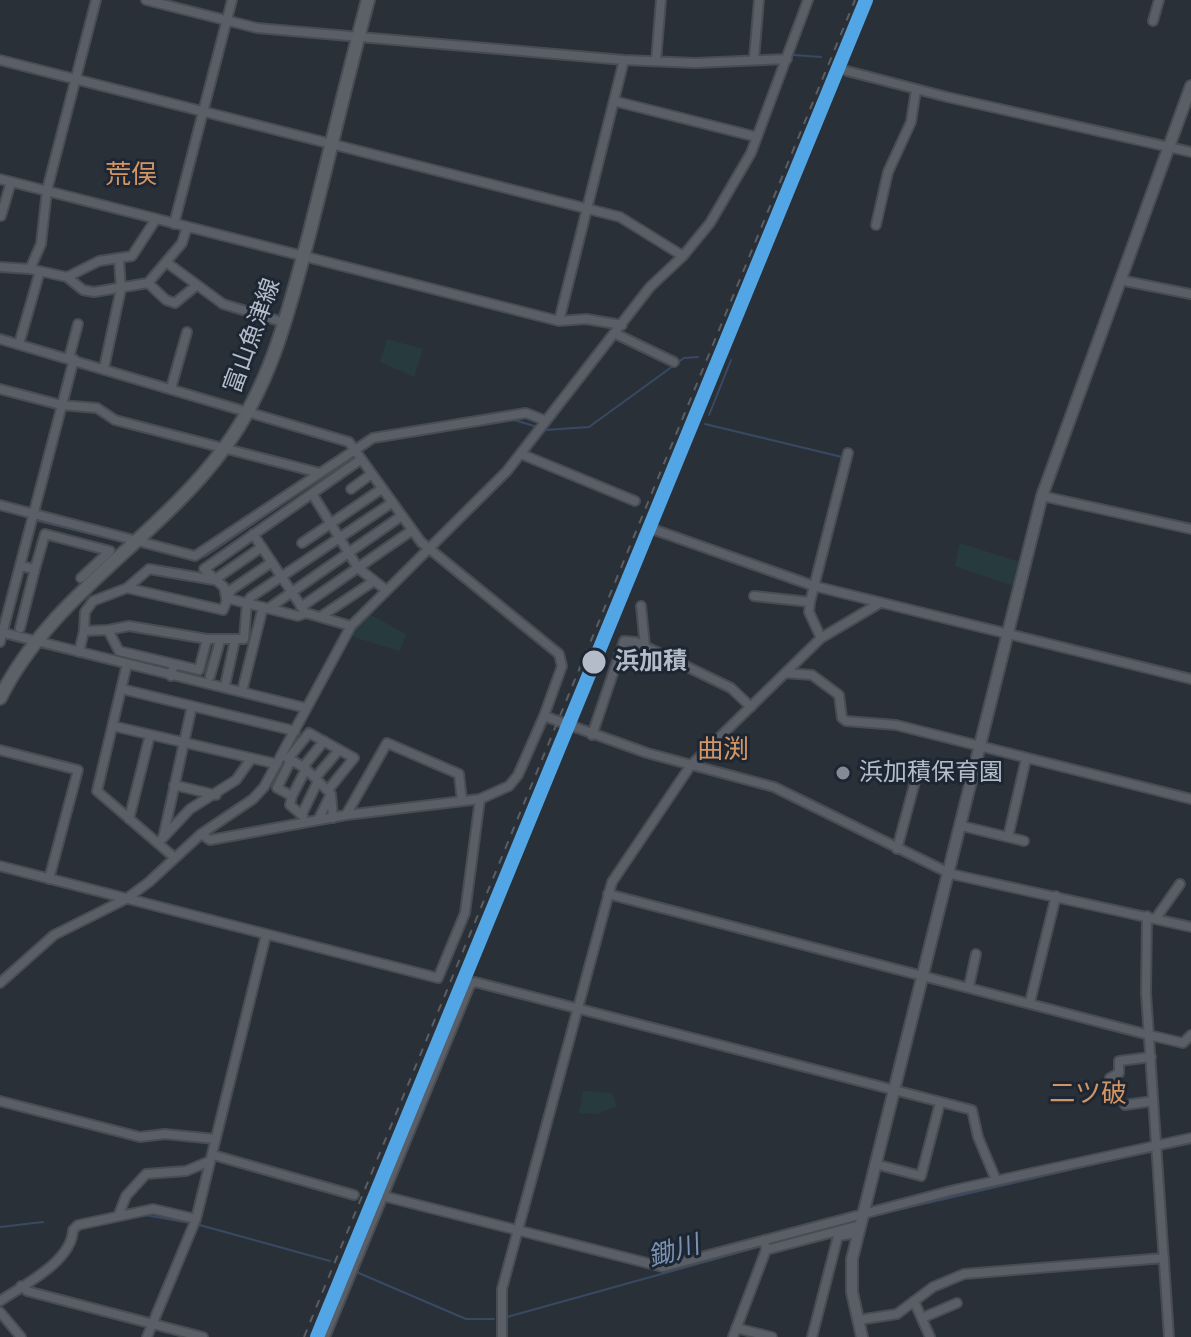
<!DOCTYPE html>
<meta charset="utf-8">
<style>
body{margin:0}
canvas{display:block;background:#2a3038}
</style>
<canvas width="1191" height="1337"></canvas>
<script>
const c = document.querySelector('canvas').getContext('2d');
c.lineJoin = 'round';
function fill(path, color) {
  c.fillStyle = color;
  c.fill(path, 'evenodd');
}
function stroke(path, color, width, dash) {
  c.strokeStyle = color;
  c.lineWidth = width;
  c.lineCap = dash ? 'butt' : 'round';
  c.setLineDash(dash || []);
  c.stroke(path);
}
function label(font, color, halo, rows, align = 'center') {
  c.font = font + ' "Fira Sans","Noto Sans JP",sans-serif';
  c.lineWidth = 6;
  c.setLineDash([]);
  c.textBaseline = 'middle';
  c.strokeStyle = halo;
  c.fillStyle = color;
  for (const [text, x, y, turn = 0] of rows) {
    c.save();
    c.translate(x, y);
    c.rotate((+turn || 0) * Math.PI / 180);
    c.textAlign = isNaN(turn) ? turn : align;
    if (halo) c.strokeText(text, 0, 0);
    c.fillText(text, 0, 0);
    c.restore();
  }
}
const green = new Path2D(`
 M387,339l36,10 -9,28 -34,-15z
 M960,543l59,19 -5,24 -59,-20z
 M367,613l39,21 -6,17 -50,-15z
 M583,1091l29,2 5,13 -20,8 -18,-1z`);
const stream = new Path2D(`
 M794,55l27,2
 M841,64l4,1
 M853,68l22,6
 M714,360l9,-2
 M709,415l22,-55
 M511,419l23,7
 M705,424l137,33
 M545,430l44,-3 95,-69 14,-1
 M373,442l120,-19
 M0,509l26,8
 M38,521l86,21
 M140,546l30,8
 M195,559l11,-3 146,-99
 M1161,1149l30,-6
 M145,1215l45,8
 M876,1215l279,-65
 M196,1224l134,37
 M0,1227l43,-5
 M768,1244l84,-23
 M339,1265l4,1
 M354,1271l112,48h28
 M507,1317l255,-71`);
const minor = new Path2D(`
 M146,0l111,28 367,32 71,3 92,-4
 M1153,21l6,-21
 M754,59l5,-59
 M0,60l620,157 63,39
 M656,61l5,-61
 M847,71l100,26 244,55
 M614,101l143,36
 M0,179l559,142 27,-2 36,6
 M1,216l10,-34
 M174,224l58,-224
 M876,225l12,-53 23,-50 5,-32
 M166,262l57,42 63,19
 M0,267l30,2 37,8 32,-16 33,-5 24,-37
 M30,269l11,-25 6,-54 49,-190
 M67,277l16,13 11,2 54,-9 34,-40 5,-16
 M1120,280l71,14
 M148,283l18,17 9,3 22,-18
 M559,321l65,-261
 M616,334l58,28
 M0,339l349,103 72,100 138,112 3,12 -18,50 -26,59 -9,11 -29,13 -134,16 -136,25 -9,-6
 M19,344l21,-73
 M69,358l9,-34
 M104,368l17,-79 -2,-30
 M171,388l16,-56
 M0,389l61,16 36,3 18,12 205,53
 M521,454l114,47
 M351,489l19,-14
 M313,495l45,73 28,22
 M1042,496l149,33
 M0,505l195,51 178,-118 153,-25 18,7
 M655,530l159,56 377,93
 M253,534l50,75
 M302,543l78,-53
 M35,569l10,-35 65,17 -29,27
 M127,588l22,-19 65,11 48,-33
 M754,596l56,6
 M226,597l-2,-10 -20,-18 156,-109
 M226,598l72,18 8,-3 45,13
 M641,606l4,40
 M301,607l110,-76
 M269,608l131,-91
 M320,617l54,-36
 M20,628l15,-59 -15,-3
 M108,630l21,-4 78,13
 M84,631l1,-19 8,-11 34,-13 96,22 8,-20 41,-28
 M0,632l306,76
 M821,638l-12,-26 1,-10 38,-149
 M0,642l74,-283
 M79,652l5,-21 24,-1 11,21 55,13
 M127,664l-30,127 78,67
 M785,673l27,2 27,20 3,23 4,3 50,4 295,74
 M171,676l3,-12 25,6 8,-31h37l3,-37 4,-5 139,-93
 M210,676l10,-35
 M226,681l9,-41
 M243,687l20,-80
 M122,689l173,42
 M544,716l103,37 127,34 177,87 240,53
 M113,726l164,38
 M592,735l32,-94 12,1 95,46 20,19
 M0,750l78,20 -29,109
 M286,757l19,11 26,26 2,24
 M288,759l21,-26 45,25 -26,32
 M291,760l-14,28 15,8 14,-27
 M303,767l21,-26
 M315,778l24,-28
 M174,785l42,10
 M292,796l-2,9 13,11
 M303,812l15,-31
 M346,815l41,-72 72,31 3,27
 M129,819l21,-84
 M318,820l12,-24
 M962,826l62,15
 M1008,837l18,-78
 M163,838l29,-132
 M161,840l29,-31 46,-29 15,-21
 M897,849l19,-71
 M0,866l438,112 27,-65 15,-114
 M608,894l541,141 34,8 8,-8
 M1147,916l-1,77 23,344
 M1156,918l24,-34
 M0,983l54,-48 72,-36 23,-17 52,-48 52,-35 11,-12 87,-161 156,-155 143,-184 33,-31 27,-33 41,-70 57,-153
 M969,986l7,-32
 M1030,1002l26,-106
 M1110,1078l9,-5v-12l32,-4
 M0,1101l140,36 25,-3 50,5
 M1125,1105l28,-4
 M213,1155l141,40
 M875,1164l46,12 19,-73
 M383,1196l280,71 291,-77 237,-52
 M119,1214l7,-18 20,-22 40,-3 24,-10
 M764,1240l2,10 94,-25
 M21,1286l6,5 176,46
 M0,1301c24,-16 72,-40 73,-71l5,-5 75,-16 43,10
 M914,1301l16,36
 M0,1312l21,25
 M922,1318l35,-15
 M858,1320l39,-6 36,-27 31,-13 200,-16
 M736,1328l36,9
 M147,1337l49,-118 70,-284
 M325,1337l145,-352 5,-3 497,128 6,27 18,43
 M502,1337v-48l110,-407 79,-117 130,-127 59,-35
 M733,1337l33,-87
 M812,1337l26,-101 20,-3`);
const tertiary = new Path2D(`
 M862,1337l-10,-45v-33l190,-763 149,-410`);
const primary = new Path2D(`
 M0,698c51,-103 159,-160 225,-251 47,-64 64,-138 84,-212 20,-79 38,-157 59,-235`);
const rail = new Path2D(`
 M304,1337l551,-1337`);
const rail1 = new Path2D(`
 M317,1337l549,-1337`);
const markers = [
 [594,662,13,"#b4bcc9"],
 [843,773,8,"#848b96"]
];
const streetNames = [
 ["富山魚津線",253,336,-70]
];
const stopNames = [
 ["浜加積",615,662]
];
const poiNames = [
 ["浜加積保育園",859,773]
];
const neighbourhoodNames = [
 ["荒俣",131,176],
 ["曲渕",723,751],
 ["二ツ破",1088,1095]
];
const waterNames = [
 ["鋤川",674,1252,-16]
];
fill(green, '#273a3e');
stroke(stream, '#384963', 2);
stroke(minor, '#484c53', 12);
stroke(tertiary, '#484c53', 14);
stroke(primary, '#484c55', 16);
stroke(minor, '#5a5e66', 8);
stroke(tertiary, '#5a5e66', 10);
stroke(primary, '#5c6168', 12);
stroke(rail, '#595d64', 2, [8, 8]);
stroke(rail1, '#53a6e6', 14);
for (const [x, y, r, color] of markers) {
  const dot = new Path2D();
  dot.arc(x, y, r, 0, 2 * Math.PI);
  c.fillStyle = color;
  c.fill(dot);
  stroke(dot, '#1d2633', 3);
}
label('24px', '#b4bcc9', '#1d2633', streetNames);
label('bold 24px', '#b4bcc9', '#1d2633', stopNames, 'left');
label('24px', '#b4bcc9', '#1d2633', poiNames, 'left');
label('26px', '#d59563', '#1d2633', neighbourhoodNames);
label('italic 26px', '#7c92b1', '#1d2633', waterNames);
</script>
